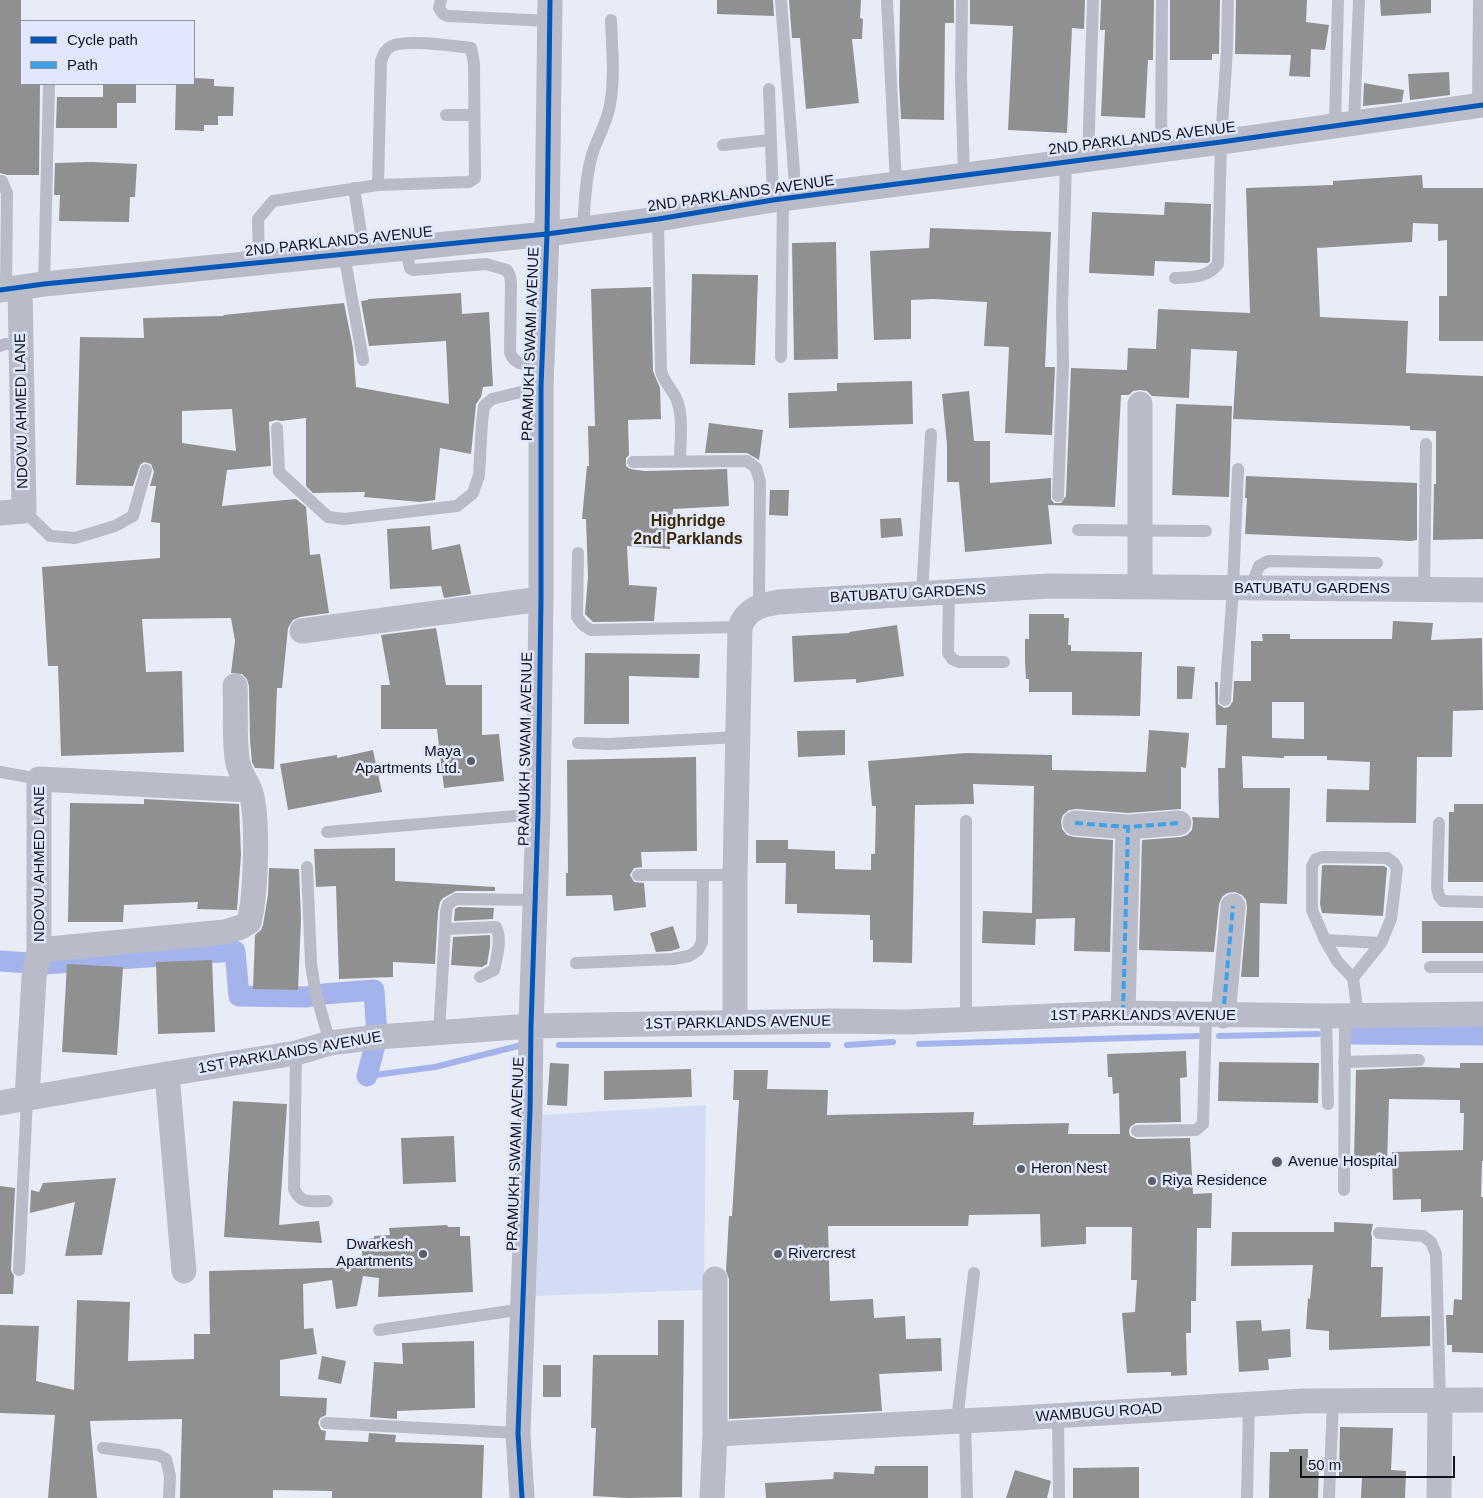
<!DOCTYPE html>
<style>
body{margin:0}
#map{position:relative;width:1483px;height:1498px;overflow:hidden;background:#e7ecf7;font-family:Arial,sans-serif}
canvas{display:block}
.legend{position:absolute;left:20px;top:20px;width:175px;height:65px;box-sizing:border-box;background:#e1e8fd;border:1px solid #8e93a3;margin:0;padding:6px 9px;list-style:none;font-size:15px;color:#11131c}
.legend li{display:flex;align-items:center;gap:10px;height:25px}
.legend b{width:25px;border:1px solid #8e93a3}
.scale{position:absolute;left:1300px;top:1456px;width:155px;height:22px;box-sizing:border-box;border:2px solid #11131c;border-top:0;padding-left:6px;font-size:15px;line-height:18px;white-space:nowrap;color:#11131c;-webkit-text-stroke:4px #e1e8fd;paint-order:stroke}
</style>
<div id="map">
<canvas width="1483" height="1498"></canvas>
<ul class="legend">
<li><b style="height:6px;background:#0057b8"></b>Cycle path</li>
<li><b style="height:6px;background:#3da2ea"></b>Path</li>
</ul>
<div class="scale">50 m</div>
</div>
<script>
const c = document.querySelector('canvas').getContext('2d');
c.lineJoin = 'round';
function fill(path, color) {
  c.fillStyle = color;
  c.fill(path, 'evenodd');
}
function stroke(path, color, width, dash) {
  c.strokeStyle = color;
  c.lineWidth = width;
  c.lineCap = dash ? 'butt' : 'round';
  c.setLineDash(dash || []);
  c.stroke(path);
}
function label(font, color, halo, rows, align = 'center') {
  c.font = font + ' Arial,sans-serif';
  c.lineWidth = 5;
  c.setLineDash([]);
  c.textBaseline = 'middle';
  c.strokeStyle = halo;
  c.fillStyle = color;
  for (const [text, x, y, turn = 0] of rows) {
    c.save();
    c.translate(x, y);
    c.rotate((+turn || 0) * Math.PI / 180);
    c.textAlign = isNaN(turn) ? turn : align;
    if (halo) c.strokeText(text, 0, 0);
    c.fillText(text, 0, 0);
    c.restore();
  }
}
const green = new Path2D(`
 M706,1105l-2,185 -170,6 8,-181z`);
const stream = new Path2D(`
 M1219,1036l99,-2
 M919,1044l279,-8
 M559,1045h269
 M847,1045l46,-3
 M367,1076l68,-9 83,-21`);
const canal = new Path2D(`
 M0,961l44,3 191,-13 4,45 67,1 17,-3 51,-4 3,47 -10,39
 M1353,1034l130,1`);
const building = new Path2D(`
 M0,0h21v84h19l-1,91h-32l-7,-2z
 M717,0h56l1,16 -57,-2z
 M789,0h72l-1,18 3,1 -1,20h-10l7,64 -53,6 -6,-71h-8z
 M900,0h54v23h-9l-1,97 -43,-1 -2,-37z
 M970,0h115l-1,29 -12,-1 -5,105 -59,-3 5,-104 -43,-2z
 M1101,0h53l-1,60h-5l-3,58 -44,-2 4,-86h-5z
 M1170,0h50l-1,54h-7v6h-42z
 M1236,0h71l-1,22 23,3 -4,25 -14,-1 -1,28 -21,-1 2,-21 -56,-1z
 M1380,0h51v13l-50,3z
 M1449,72l1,23 -40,5 -2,-26z
 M194,78l20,1v7l20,1 -1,29h-15v9h-14v6l-29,-1 1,-46h18z
 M1364,83l40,7 -2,12 -39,4z
 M103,84h33v19h-19v25h-61l1,-31h46z
 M92,162l45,2 -2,33h-5l-1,25 -70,-1 1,-26h-6l1,-32z
 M1422,175l1,13h60v153h-44v-45h8v-56l-9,1v-17l-25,-1 -1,19 -95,6 3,69 88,4 -2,52 77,3v163l-50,1 1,-56h2v-53l-26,-1v-4l-177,-7 4,-68 -46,-2 -2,49 -37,-2 -5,-5 -7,-1 -7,1 -4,4h-8l-6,112 -67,-2 4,39 -87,8 -6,-70h-12v-37l-5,-51 27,-3 5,50h16v42l61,-5v21l3,4h7l5,-7 5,-128 56,2 1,-22 28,1 2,-40 92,4 -4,-125 87,-3v-4z
 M1165,202l46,2 -1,57 -2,2 -53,-2 -1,15 -65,-3 3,-61 72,3z
 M930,228l121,4 -6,135h10l-3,68 -47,-2 4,-86 -25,-1 3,-44 -54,-3 -22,1v39l-37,1 -4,-89 59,-3z
 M836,242l2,117 -44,1 -2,-117z
 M692,274l66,1 -3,90 -65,-1z
 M651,287l2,84 7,17 1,31 -33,1 1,35 -3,3v8l4,3 15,2 82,-2 2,37 -56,3 -3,40 -43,-3 2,39 28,2 -3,34 -61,1 -8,-8 3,-37 -2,-58h-4l5,-53h2l-1,-40h7l-4,-137z
 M461,293l1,21 27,-2 4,74 -10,1 -2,10 -5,7 -5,50 -31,-6 -5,52 -15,2 -56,-5 1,-5 -52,1 -7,-7v-68l-25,3 -5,-1 -7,2 2,44 -44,4 -5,36 74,-7 10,8 4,48 10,-1 9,59 -29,4 -7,3 -5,8 -6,60h-5l-3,81 -19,-1 -3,-6 -2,-22 -1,-54 -2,-7 -5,-5 -11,-1 4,-32 -4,-23 -89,1 4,53 36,-1 2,81 -123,4 -3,-90h-10l-6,-99 118,-9v-35l-9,-1 5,-36h-6l4,-14 -3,-8 -7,-2 -4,3 -7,21 -57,-1 4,-148 64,1 -1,-20 81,-2 -1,-1 121,-12 9,45 3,39 93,17 -3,-63 -77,5 -8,-45 7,-1v-1zM232,409l4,42 -54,-8v-32z
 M912,381l1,43 -124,4 -1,-35 49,-2v-8z
 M1176,404l56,2 -3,91 -57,-2z
 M709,423l54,7 -4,30 -12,-7h-42z
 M1246,476l171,7v57l-6,1 -166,-7 2,-36h-2z
 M770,490h19l-1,26 -19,-1z
 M901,518l2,18 -22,2 -1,-19z
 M430,526l2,24 28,-6 11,50 -27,4 -3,-12 -51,3 -3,-60z
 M1029,614h35v4h5l-1,27h3v6l71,1 -2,64 -68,-1v-23h-43v-13h-3l-1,-17v-23h4z
 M1393,621l40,2 -2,17 51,-2 1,72 -30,1 -1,46h-35l-1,66 -90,-1 1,-33 42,1 1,-28 -43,-2v-4h-43v2l-42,-2 1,32h47l-3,116 -27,-1 -1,74h-18l6,-70 -1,-7 -4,-5 -7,-3 -8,1 -5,4 -3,7 -5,48 -75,-2 3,-110 39,-3 6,-2 5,-5 1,-8 -1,-5 27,1 -1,-50h7l2,-43h-11l-1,-43h3v22l6,4 5,-1 4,-6 1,-20h17v-40h12l-1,-7h28v5h102zM1272,702h32v37l-32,-1z
 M897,625l7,51 -48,7v-4l-62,3 -2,-46 58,-3 -1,-1z
 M436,628l10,57h36v50l17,-1 5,47 -60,7 -7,-59h-56v-44h9l-9,-50z
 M585,653l115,1 -1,24 -70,-2v48h-45z
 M1177,666l18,1 -3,32h-15z
 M845,730v25l-47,2 -1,-26z
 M1149,730l40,3 -3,35 -5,-1v42l-53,4 -52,-4 -7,1 -6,5 -2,6 1,8 5,6 7,2 39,3 -3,112 -36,-1 1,-33 -39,1 -1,26 -53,-2 1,-32 49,2 2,-127 -61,-2 1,20 -59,1 -3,158 -39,-1v-22h-3v-25l-73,-2v-9h-12l1,-41h-30v-23h32v9l47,2v18l36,1v-16h4l1,-48h-4l-4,-45 98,-8 86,2v15l94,2z
 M373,750l9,42 -94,18 -8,-46 57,-9v3z
 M696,757l1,94 -56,1 1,15 -8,1 -4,7 4,7 10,1 2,24 -32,4 -2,-16 -46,1v-23h2l-1,-113z
 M144,799l95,5 2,51 -4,55 -40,-1 1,-7 -74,3 -1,17h-55l2,-119 74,1z
 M1454,804h29v78h-35l1,-70h5z
 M395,848v33l100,6v4h-39l-13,7 -3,4 -2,10 -3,52 -42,-2v15l-54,2 -3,-93 -20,1 -2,-38z
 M1324,865l60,1 3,2 -4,48 -61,-3 -2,-9 2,-38z
 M269,868l30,1 2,50 -3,71 -45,-1 2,-54 6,-5 2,-5 5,-30z
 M458,907l36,1 -1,11 -39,2 1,-12z
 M1422,921h61v32h-61z
 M673,926l7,22 -9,3 -15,1 -6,-19z
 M490,935v12l-3,17 -5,3 -31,-2 2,-28z
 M212,960l3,72 -57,2 -2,-72z
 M67,964l56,3 -6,88 -55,-3z
 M1186,1051l1,26 -7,1 1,44 -45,1 -6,4 -1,4 1,5 7,3 53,-1 3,56 19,-1 -1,35h-14l-1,73h-5v32h-5l1,42 -16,1v-4l-44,1 -5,-60 13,-1 2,-32h-6l1,-53h-46v17l-45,3 -1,-33 -71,1 -1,11h-140l2,75 43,-2 1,19 31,-2 1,23 35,-1 1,33 -63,3 3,37 -153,8v-140l-3,-8 3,-55h3l7,-116h-6l1,-30h34l-1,19 61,1 -1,25 147,-3 -1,13 96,-2 -1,11h52l-1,-41 -6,1 -1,-17h-4l-1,-23z
 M1219,1062l100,1 -1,40 -100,-2z
 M550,1063l19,1 -2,42 -20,-1z
 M1460,1063h23v98h-1l-1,36h2v156l-31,-1v-7h-5l-1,-30h7l1,-16 8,1 1,-90 -42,2v-13l-28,1 -1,-48 71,-2 1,-37h-4v-13l-71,-1 -2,64 -33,-1 2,-92 66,-3 38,1z
 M691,1069l1,28 -88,3v-29z
 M233,1101l54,3 -8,121 40,-4 3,22 -98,-6z
 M454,1136l2,46 -53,2 -2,-46z
 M116,1178l-14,77 -37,1 10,-54 -45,11 1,-23 8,2 4,-9z
 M0,1186l15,2 -4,82 3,6 -1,18h-13z
 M1334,1222l39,2 -2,9 1,4 -1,30h12l-2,50 49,-1v30l-101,4v-19l-23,-2 2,-31 2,1 3,-34 -82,1 1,-34h102z
 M447,1225l1,2h12v9h10l3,56 -95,5 1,-19 -16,-2 -6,30 -21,3 -4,-29 -29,4 1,45 9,-1 4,26 -37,6v36l47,2 -1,17 -6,3 -2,5 3,7 5,1 -1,9 43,2 1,-9 27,2 -1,7 89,3 -2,53h-150v-7l-59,-1v8h-93l2,-79 -92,2 7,77h-49l7,-83 -55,-2v-88l39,1 -3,55 38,9 3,-90 53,2 -2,59 66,-2v-25h16l-1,-63 153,-4v-27l12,-2v-2l16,-1 -1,-7z
 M658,1320h26l-2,177 -54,1 -35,-2 3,-68h-5l2,-73h65z
 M1261,1320l1,11 28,-2 1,28 -23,2 1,11 -30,2 -3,-51z
 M474,1341l1,67 -78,3v8l-27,-2 4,-55 29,2 -1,-21z
 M322,1356l24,5 -5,23 -23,-5z
 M543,1365h18v32h-18z
 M1340,1427l53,1 -2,42 15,1 -1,27h-44l1,-21 -23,-1z
 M1289,1449h19v12h11l-1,37h-49l1,-46h19z
 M875,1466h53v32h-162l-1,-15 68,-4 1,-7 40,2z
 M1139,1467v31h-66v-30z
 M1015,1470l36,11 -4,17h-41z`);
const lane = new Path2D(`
 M441,0l-2,8 4,6 5,2 102,5
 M781,0l15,198
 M887,0l9,185
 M962,0l-1,76 3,100
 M769,89l4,111
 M1478,106l1,-106
 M446,115h28
 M1354,122l5,-122
 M1335,125l3,-125
 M723,145l47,-5
 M1161,150l1,-150
 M1088,159l5,-159
 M0,181h2l5,12 -1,96
 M354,188l10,64
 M658,219l3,152c3,11 10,17 15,27 8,18 4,43 4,63
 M583,228c2,-24 2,-49 9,-73 5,-17 15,-32 18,-50 5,-28 2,-57 1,-85
 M405,248l5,20 3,2 73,-6 21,6 3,6 1,7 -1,69c4,14 18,13 31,15
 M344,254l19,106
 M259,263l-1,-44 15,-18 105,-16 91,-3 6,-4 -1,-115 -3,-15c-17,-2 -65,-9 -79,-2 -7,3 -8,8 -11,15l-3,124
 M1175,278c16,-1 33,0 43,-14l3,-122 6,-93 1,-49
 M44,284l5,-200
 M0,346l5,-2h16
 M781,357l2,-158
 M277,428l2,44 49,45 16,2 113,-13 16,-13 6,-18 3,-53 2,-16 8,-7 49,-12
 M633,462l114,-1 9,7 4,14 -1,124
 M1058,496l5,-133 -1,-54 4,-147
 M24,511l26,25 25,2 40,-12 18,-10 13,-46
 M1078,530l128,1
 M578,553l-1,64 6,8 8,5 149,-3
 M1250,589l9,-23 9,-5 109,2
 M1424,589l2,-145
 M949,592l-1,61 4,6 7,3h45
 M922,594l9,-160
 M1225,700l8,-112 5,-119
 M578,743l31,1 129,-7
 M0,772l39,7
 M1439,823l-2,65 2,8 4,5 40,1
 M327,832l211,-18
 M307,867l4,96 4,27 15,53
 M638,875h97
 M445,929l51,-2c6,11 1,31 -2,43l-14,7
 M1325,940l56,3
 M576,963l97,-4 16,-3 9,-6 4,-8 1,-67
 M1430,967h53
 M1353,978l28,-35 10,-24 6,-50 -3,-6 -7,-5 -64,-1 -7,2 -4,7v44l13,30 12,21 16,17 5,37
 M1326,1016l2,88
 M966,1019v-198
 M439,1033l7,-121 2,-8 8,-5 80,1
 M296,1053l-2,136c7,16 18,12 33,12
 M1344,1062l75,-2
 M1137,1131l59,-1 7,-6 3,-109
 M1344,1190l1,-174
 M1379,1233l44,3 8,6 5,12 4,146
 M19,1270l8,-172
 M379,1330l145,-21
 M1058,1416l1,82
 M957,1421l17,-148
 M965,1421l2,77
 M326,1423l192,10
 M103,1448l55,7 8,4 4,17 -1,22
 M1247,1498l2,-94
 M1329,1498l4,-97`);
const street = new Path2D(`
 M0,290l44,-6 503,-50 111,-15 115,-19 448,-58 262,-37
 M1140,404v182
 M0,513l24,-2 -4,-223
 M302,631l239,-32
 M1075,823l53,4
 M39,950l186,-18 16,-5 8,-5c7,-27 10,-107 1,-132 -5,-11 -12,-20 -13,-32 -3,-23 -1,-48 -2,-72
 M1123,1013l5,-186 51,-4
 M1223,1016l10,-110
 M735,1023v-148l5,-248c7,-19 21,-22 39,-25l271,-16 433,4
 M167,1074l17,197
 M27,1098l7,-121 5,-27v-171l211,11
 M0,1103l167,-29 129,-21 34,-10 47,-6 154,-11 305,-5 71,1 216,-9 203,3 157,-2
 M715,1434l304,-16 285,-17 179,-1
 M522,1498l-4,-65 12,-323 1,-84 7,-212 3,-215v-212l6,-153 3,-234
 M712,1498l3,-64v-155
 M1439,1498l1,-98`);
const quiet = new Path2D(`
 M1075,823l53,4
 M1123,1013l5,-186 51,-4
 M1223,1016l10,-110`);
const cycleway = new Path2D(`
 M0,290l44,-6 503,-50 111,-15 115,-19 448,-58 262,-37
 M522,1498l-4,-65 12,-323 1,-84 7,-212 3,-215v-212l6,-153 3,-234`);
const markers = [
 [471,761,5,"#5c5f69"],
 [1277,1162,6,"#5c5f69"],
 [1021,1169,5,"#5c5f69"],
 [1152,1181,5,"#5c5f69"],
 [423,1254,5,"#5c5f69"],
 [778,1254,5,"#5c5f69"]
];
const streetNames = [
 ["2ND PARKLANDS AVENUE",1142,139,-7],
 ["2ND PARKLANDS AVENUE",741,194,-8],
 ["2ND PARKLANDS AVENUE",339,242,-6],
 ["PRAMUKH SWAMI AVENUE",531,344,-88],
 ["NDOVU AHMED LANE",22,411,-91],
 ["BATUBATU GARDENS",1312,589],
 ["BATUBATU GARDENS",908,594,-3],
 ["PRAMUKH SWAMI AVENUE",526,749,-89],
 ["NDOVU AHMED LANE",40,864,-90],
 ["1ST PARKLANDS AVENUE",1143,1016],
 ["1ST PARKLANDS AVENUE",738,1023,-1],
 ["1ST PARKLANDS AVENUE",290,1053,-10],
 ["PRAMUKH SWAMI AVENUE",516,1154,-88],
 ["WAMBUGU ROAD",1099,1413,-4]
];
const poiNames = [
 ["Maya",461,752,"right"],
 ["Apartments Ltd.",461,769,"right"],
 ["Avenue Hospital",1288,1162],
 ["Heron Nest",1031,1169],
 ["Riya Residence",1162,1181],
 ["Dwarkesh",413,1245,"right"],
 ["Apartments",413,1262,"right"],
 ["Rivercrest",788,1254]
];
const neighbourhoodNames = [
 ["Highridge",688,522],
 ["2nd Parklands",688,540]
];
fill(green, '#d3dcf5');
stroke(stream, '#a4b3ec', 6);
stroke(canal, '#a4b3ec', 21);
fill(building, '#919091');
stroke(lane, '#b9bcc8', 12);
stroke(street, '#b9bcc8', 25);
stroke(quiet, '#3da2ea', 4, [8, 4]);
stroke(cycleway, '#0057b8', 5);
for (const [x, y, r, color] of markers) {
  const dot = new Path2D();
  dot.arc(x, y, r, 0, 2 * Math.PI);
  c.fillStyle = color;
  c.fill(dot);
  stroke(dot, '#e1e8fd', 2);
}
label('15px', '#11131c', '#e1e8fd', streetNames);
label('15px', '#11131c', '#e1e8fd', poiNames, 'left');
label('bold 16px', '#3d2702', '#e1e8fd', neighbourhoodNames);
</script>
